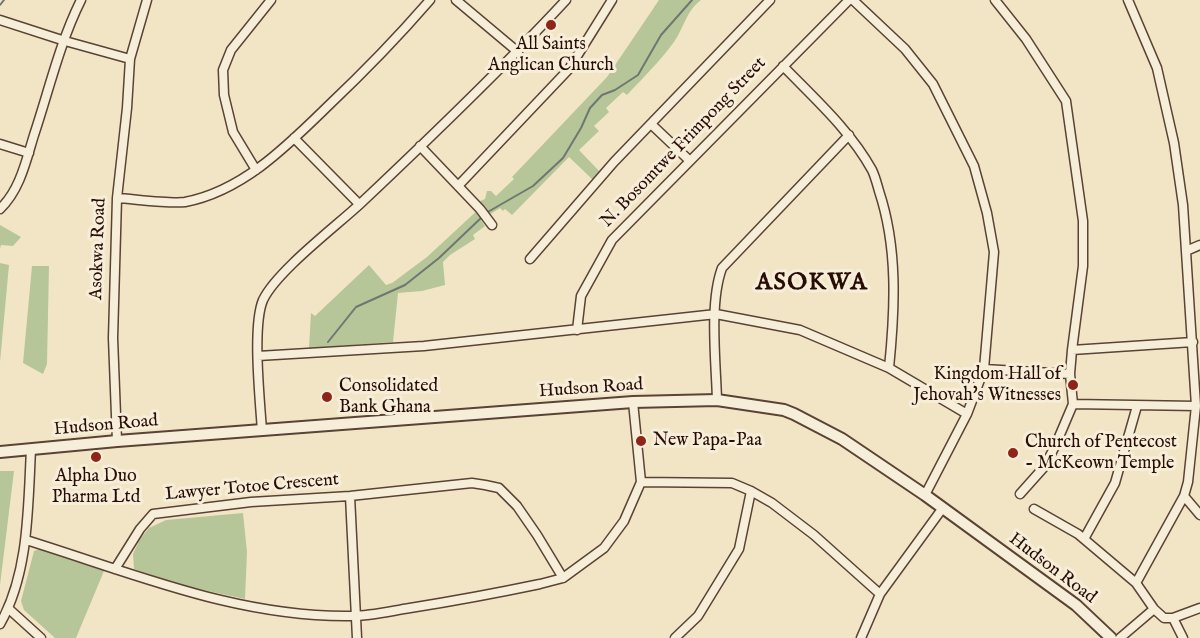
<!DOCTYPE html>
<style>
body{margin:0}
canvas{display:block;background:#f2e5c6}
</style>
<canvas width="1200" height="638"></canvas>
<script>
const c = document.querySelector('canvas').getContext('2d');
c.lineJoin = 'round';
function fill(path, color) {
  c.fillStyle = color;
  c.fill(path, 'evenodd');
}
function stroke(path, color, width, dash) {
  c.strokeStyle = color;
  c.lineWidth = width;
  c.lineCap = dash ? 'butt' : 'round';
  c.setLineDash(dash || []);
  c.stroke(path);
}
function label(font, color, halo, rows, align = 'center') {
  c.font = font + ' "IM FELL English",serif';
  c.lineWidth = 6;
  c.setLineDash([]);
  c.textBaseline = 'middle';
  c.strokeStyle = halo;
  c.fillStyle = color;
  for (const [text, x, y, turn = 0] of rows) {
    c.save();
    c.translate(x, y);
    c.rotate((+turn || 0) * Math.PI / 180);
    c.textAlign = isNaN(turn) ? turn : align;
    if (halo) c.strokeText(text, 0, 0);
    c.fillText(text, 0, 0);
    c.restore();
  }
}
const green = new Path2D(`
 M659,0h42c-15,11 -17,28 -27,42 -14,19 -31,36 -47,53l-4,-3 -17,16 3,4 -15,14 5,5 -20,19 21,22 -7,8 -24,-23 -57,58 -7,-6 -2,2 -3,-3 -19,12 4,6 -12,9 2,4 -25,16 -7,7 2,23 -23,6 -24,2 -5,49 -84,6 2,-35 4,3 54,-51 17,20 6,-2 35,-26 54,-50 -3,-5 7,-3 2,-8h4l5,5 18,-17 -2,-2 95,-100z
 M0,225l21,12 -8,9 -12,-1 -1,4z
 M0,263l9,2 -9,97z
 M32,266h17l-2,98 -4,10 -20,-11z
 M0,471h14l-14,114z
 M243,513l4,39 -2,47 -65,-14 -46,-16 -1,-15 7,-15 9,-11 17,-8z
 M42,548l62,23 -28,67h-21l-31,-28 -3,-9 13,-50z`);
const stream = new Path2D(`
 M0,5l4,-5
 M486,213l47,-27 30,-28 18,-30 9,-20 12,-13 13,-5 23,-15 23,-40 31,-35
 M328,342l28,-35 49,-22 34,-27 43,-41`);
const minor = new Path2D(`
 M456,0l62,52
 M853,0l52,49 28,35 41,82 13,47 7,39 -10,117 -17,45 -42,81
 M995,0l31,39 40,62 17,120v45l-11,84 -2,24 3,30 -17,40 -11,22 -25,28
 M1128,0l29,68 17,75 9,62 13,201 -8,76 -4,14 -48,87
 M0,20l65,21 65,18
 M783,66c31,32 67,64 89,104 3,6 5,14 7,21 19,57 16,118 10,177
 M651,124l39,37
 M294,138l65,66
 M0,144l29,9
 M420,146l60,63 12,16
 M256,170l-23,-38 -9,-37 -1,-25 8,-20 40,-50
 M458,186l111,-117 43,-69
 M117,198c17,1 53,6 68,4 58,-11 103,-57 143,-96 36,-34 70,-69 102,-106
 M0,209c20,-19 26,-48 34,-74 15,-45 26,-93 47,-135
 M1186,251l14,-6
 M530,259l84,-97 156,-162
 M577,330l4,-34 31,-56 237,-240
 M1072,350l121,-8
 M258,356l166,-10 292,-32 84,16 89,38 78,46
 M984,369l86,5
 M717,400c-1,-38 -8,-97 5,-132l127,-133
 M1073,404l123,2
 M262,431c-2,-31 -10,-105 1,-131 13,-28 72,-73 97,-96 70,-66 140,-133 206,-204
 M117,441l-4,-103 4,-140 10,-90 3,-49 17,-59
 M641,482l91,1 19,8 21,12 42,32 66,59
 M350,496l7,142
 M1184,496l16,19
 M1034,509l44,25 58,49 18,26 10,9h9l27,-10
 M1084,539l31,-56 22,-77
 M26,540c107,33 212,78 326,76 19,0 39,-5 58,-8 44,-7 87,-15 130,-24l23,-6 41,-30 20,-27 17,-39 -8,-80
 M115,569l25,-40 13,-15 98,-12 99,-6 122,-13 13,2 14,3 18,18 20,29 26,43
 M9,609l32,29
 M1173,618l10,20
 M0,624c29,-51 28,-117 31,-175
 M675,638l23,-22 41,-67 12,-58
 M861,638l19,-44 62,-85
 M1120,638l34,-29`);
const tertiary = new Path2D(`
 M0,452l117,-11 516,-39 84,-2 67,10 10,4 48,25 83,56 151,110 35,33`);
const markers = [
 [551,25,6,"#8f2418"],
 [1073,385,6,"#8f2418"],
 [327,397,6,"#8f2418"],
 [641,441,6,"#8f2418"],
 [1013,453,6,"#8f2418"],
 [96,457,6,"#8f2418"]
];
const poiNames = [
 ["All Saints",551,45,"center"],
 ["Anglican Church",551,66,"center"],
 ["Kingdom Hall of",1061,375,"right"],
 ["Jehovah's Witnesses",1061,396,"right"],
 ["Consolidated",339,387],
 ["Bank Ghana",339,408],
 ["New Papa-Paa",653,441],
 ["Church of Pentecost",1025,443],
 ["- McKeown Temple",1025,464],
 ["Alpha Duo",96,477,"center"],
 ["Pharma Ltd",96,498,"center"]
];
const streetNames = [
 ["N. Bosomtwe Frimpong Street",684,143,-46],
 ["Asokwa Road",99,249,-88],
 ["Hudson Road",591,389,-4],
 ["Hudson Road",106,426,-5],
 ["Lawyer Totoe Crescent",252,488,-5],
 ["Hudson Road",1052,569,37]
];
const districtNames = [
 ["ASOKWA",812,284]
];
fill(green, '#b6c698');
stroke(stream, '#6e7772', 2);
stroke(minor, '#5a4334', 11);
stroke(tertiary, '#5a4334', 14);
stroke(minor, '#f7eeda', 8);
stroke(tertiary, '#f7eeda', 10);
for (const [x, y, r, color] of markers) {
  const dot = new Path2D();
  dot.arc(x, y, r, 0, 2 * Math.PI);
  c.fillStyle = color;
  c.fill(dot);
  stroke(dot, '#f7eeda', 2);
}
label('18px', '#280d04', '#f7eeda', poiNames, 'left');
label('18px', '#280d04', '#f7eeda', streetNames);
c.letterSpacing = '1.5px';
label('bold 24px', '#280d04', '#f7eeda', districtNames);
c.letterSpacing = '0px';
</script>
